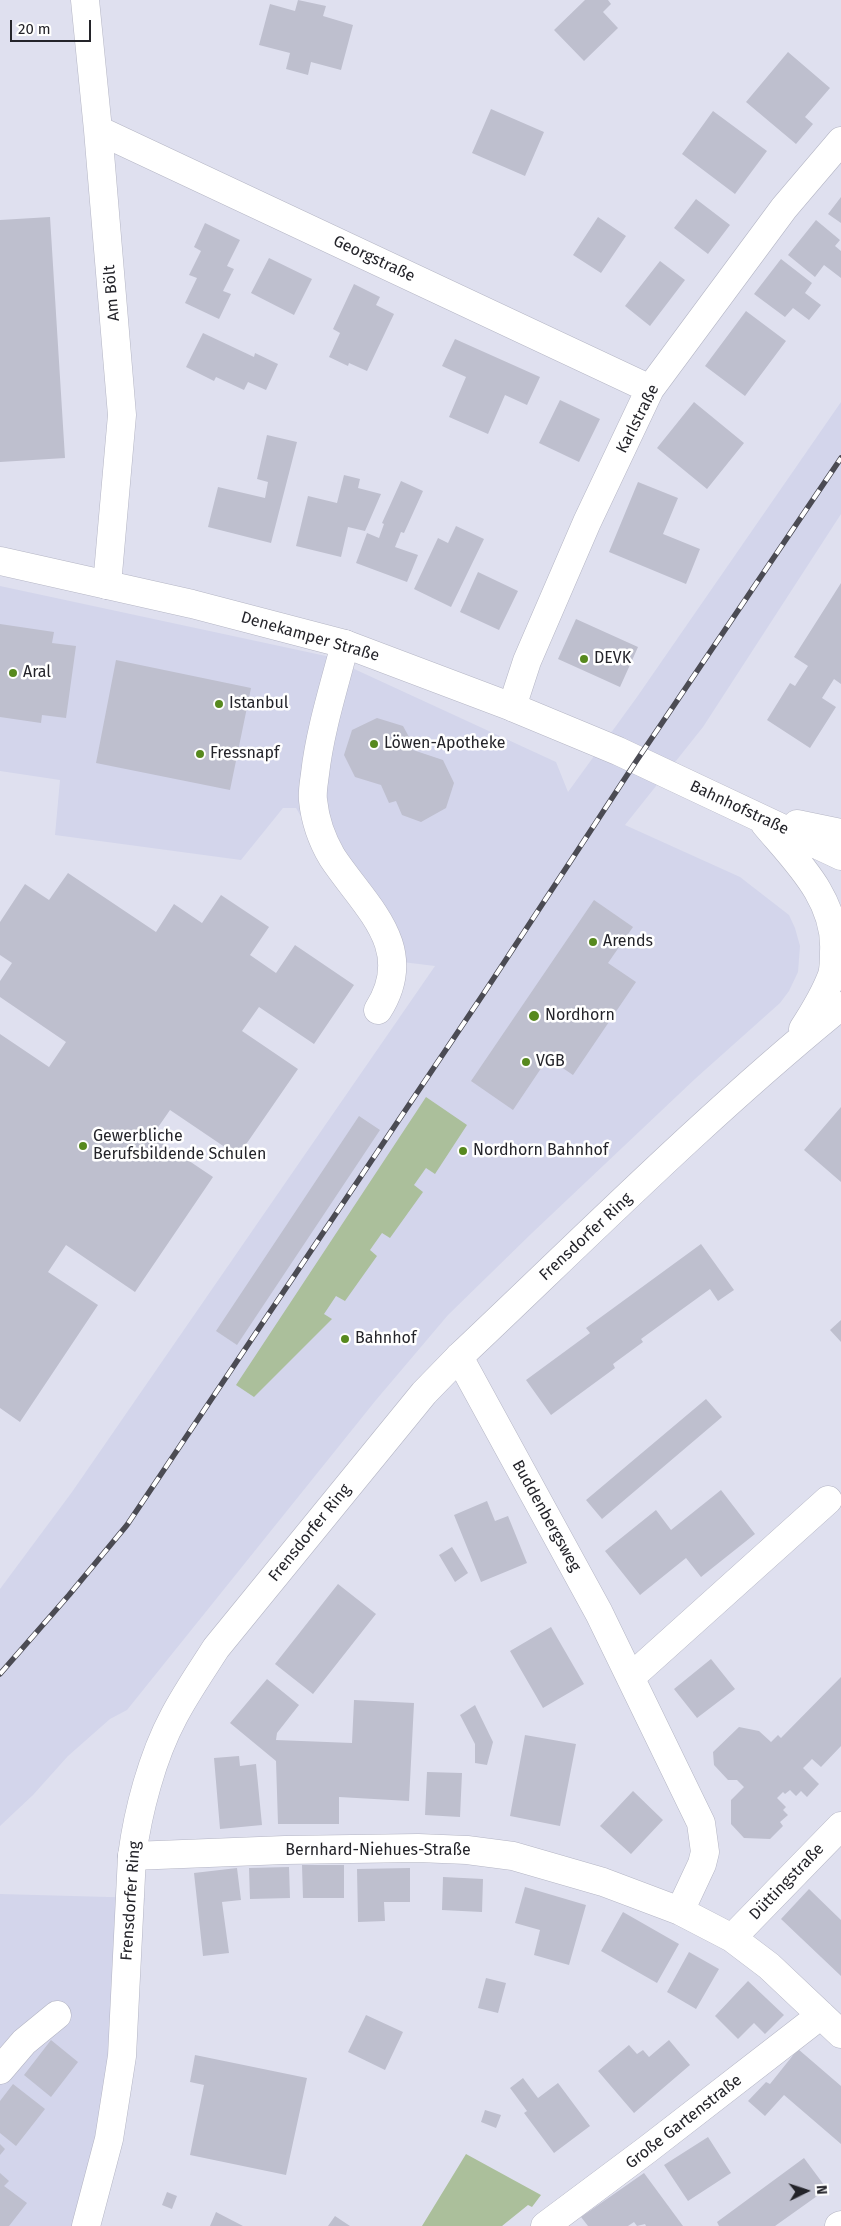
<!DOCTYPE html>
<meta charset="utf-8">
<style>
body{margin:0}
#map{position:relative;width:841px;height:2226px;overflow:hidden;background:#dfe0ef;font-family:"Fira Sans",sans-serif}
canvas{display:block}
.north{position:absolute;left:781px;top:2166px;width:50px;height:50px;-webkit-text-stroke:4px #fff;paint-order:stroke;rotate:86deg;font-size:14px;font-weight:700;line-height:20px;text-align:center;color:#24242a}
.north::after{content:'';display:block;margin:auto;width:18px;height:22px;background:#24242a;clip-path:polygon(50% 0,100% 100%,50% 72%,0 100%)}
.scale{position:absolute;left:10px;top:20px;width:81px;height:22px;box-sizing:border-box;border:2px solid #24242a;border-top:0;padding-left:6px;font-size:15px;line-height:18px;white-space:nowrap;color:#24242a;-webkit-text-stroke:4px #fff;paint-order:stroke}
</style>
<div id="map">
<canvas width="841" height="2226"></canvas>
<div class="north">N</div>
<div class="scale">20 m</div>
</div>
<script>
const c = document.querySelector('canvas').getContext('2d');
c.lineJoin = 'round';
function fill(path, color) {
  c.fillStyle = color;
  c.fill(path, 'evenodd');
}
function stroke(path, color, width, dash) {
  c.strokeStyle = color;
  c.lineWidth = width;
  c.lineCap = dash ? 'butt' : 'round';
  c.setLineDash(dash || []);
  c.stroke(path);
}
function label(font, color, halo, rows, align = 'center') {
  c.font = font + ' "Fira Sans",sans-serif';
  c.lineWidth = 5;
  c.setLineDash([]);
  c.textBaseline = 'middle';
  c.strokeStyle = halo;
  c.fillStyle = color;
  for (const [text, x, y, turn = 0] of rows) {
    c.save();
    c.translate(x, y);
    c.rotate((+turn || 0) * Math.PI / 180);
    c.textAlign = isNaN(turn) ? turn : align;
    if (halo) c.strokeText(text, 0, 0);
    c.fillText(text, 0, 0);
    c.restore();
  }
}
const built = new Path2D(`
 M841,402v112l-138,213 -78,98 115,52 49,38 6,13 5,18 -2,26 -9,19 -9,12 -84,75 -164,155 -84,82 -72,85 -249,310 -17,9 -42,37 -35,39 -33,31v-237l72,-97 363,-526 -49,-6 -90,-152h-13l-42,52 -186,-25 5,-55 -60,-9v-185l326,70 230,106 12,30 69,-95z
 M0,1894l145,4 -18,158 -34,170h-93z`);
const green = new Path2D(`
 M426,1097l41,28 -32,49 -9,-6 -12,17 9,7 -33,46 -8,-5 -12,17 7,6 -32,45 -9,-5 -12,18 8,5 -78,78 -18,-12z
 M466,2154l75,41 -9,12 -4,-2 -26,21h-80z`);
const building = new Path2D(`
 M298,0l28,6 -3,10 30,9 -12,45 -30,-8 -3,13 -22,-6 4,-16 -31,-8 11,-41 25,7z
 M585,0h23l3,4 -8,8 15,16 -34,33 -30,-31z
 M788,52l42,36 -25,29 8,7 -17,20 -50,-42z
 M491,109l53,23 -19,44 -53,-23z
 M713,111l54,40 -32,43 -53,-40z
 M841,197v26l-13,-9z
 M696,199l34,26 -22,29 -34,-26z
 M50,217l15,241 -65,4v-242z
 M598,217l28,19 -25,37 -28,-18z
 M816,220l24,20 -5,6 6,5v27l-17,-13 -9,12 -27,-22z
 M205,223l35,17 -13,26 7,3 -11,22 8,3 -12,25 -34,-16 12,-25 -8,-3 12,-24 -7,-4z
 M269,258l43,21 -18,36 -43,-22z
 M781,259l31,24 -7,10 16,12 -12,15 -16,-12 -8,9 -31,-23z
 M660,261l25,19 -35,46 -25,-20z
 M354,284l26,13 -4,8 18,9 -27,57 -18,-8 -1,3 -19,-9 11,-24 -7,-4z
 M746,311l40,30 -41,55 -40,-30z
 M203,333l51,24 1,-4 23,11 -12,26 -18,-8 -4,8 -28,-13 -2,4 -28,-14z
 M455,339l85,38 -13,28 -22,-10 -17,39 -39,-17 17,-40 -24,-11z
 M560,400l40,19 -21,43 -40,-19z
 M694,402l50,41 -37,46 -50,-41z
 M267,435l30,7 -26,101 -63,-16 10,-40 47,11 3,-16 -11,-3z
 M344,475l16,4 -2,9 23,6 -16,37 -17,-4 -7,30 -45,-11 12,-50 29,7z
 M401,481l22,10 -19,42 -3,-1 -6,15 23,8 -11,27 -51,-19 11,-30 12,5 5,-14 -2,-1z
 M638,482l40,16 -15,36 37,15 -14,35 -77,-32z
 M456,526l28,13 -33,68 -37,-18 24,-51 10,5z
 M478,572l40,19 -19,39 -39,-18z
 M841,583v101l-7,-5 -12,19 14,9 -26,41 -43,-28 23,-37 5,3 13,-20 -14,-9z
 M576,619l62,28 -18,40 -62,-28z
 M0,624l54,8 -2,11 24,3 -10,72 -24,-3 -1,8 -41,-6z
 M116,660l135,28 -21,102 -134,-27z
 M377,718l26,8 11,20 -1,4 30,10 11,23 -8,25 -25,14 -19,-7 -6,-14 -7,2 -8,-18 -26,-8 -11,-22 8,-25z
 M68,873l88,59 18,-28 28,19 19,-28 48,32 -19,28 26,18 19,-28 59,40 -40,59 -55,-37 -17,24 56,38 -60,87 -68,-46 -18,26 61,41 -78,115 -69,-47 -18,27 50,33 -78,117 -20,-14v-374l49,33 17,-25 -66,-45v-16l12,-18 -12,-8v-33l25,-38 24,16z
 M594,900l39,27 -25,36 28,19 -63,93 -25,-17 -35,52 -42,-29z
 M841,1107v75l-37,-32z
 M359,1116l21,14 -143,215 -21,-14z
 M701,1244l33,46 -16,11 -8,-12 -69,50 2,3 -30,22 2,4 -64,47 -25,-35 64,-47 -4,-5z
 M841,1320v22l-11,-12z
 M706,1399l16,18 -120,102 -16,-19z
 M721,1490l34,44 -54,43 -15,-19 -46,37 -35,-44 51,-41 15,20z
 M487,1501l8,20 13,-5 19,47 -46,19 -27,-67z
 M452,1547l16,26 -13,9 -16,-27z
 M338,1584l38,30 -63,80 -38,-30z
 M551,1627l33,57 -41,24 -33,-57z
 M711,1659l24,30 -38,29 -23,-29z
 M841,1677v69l-20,21 -9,-8 -9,9 16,16 -12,13 -6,-6 -5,5 -6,-6 -5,4 -2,-2 -6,6 9,9 -3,3 5,5 -8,7 3,4 -13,13 -26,-1 -13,-14v-24l13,-13 -7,-7h-9l-14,-15 -1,-13 26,-25 20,4 12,11 7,-7 3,3z
 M267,1679l32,26 -22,28 -1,7 76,3 2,-43 60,3 -5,98 -70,-4v27h-61l-2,-63 -46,-38z
 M475,1705l18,37 -6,23 -12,-2v-19l-15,-29z
 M525,1735l51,9 -16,82 -50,-10z
 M239,1756l1,10 16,-2 6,61 -42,4 -6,-71z
 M427,1772l35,1 -2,44 -35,-2z
 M633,1791l30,29 -32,34 -31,-28z
 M302,1865h42v33h-41z
 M289,1867l1,31 -40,1 -1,-31z
 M237,1868l4,32 -19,2 7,51 -26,3 -9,-83z
 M410,1868v34h-26l1,19 -27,1 -1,-53z
 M443,1877l40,2 -1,33 -40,-2z
 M525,1887l61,18 -17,60 -35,-10 6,-25 -25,-7z
 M809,1889l32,31v56l-60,-57z
 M623,1912l56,32 -22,39 -56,-32z
 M689,1952l30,17 -23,40 -29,-17z
 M486,1978l20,5 -8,30 -20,-5z
 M748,1981l36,34 -19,19 -11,-11 -16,16 -23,-23z
 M366,2015l37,17 -18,38 -37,-18z
 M51,2040l27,22 -27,35 -27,-22z
 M669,2040l21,25 -56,48 -36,-42 31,-26 8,9 6,-4 6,7z
 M798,2049l43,37v58l-57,-49 -19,21 -17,-15 18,-19 4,2z
 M195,2055l112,23 -21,97 -96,-20 14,-70 -14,-3z
 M523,2078l15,20 20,-15 32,43 -36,27 -30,-40 3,-2 -17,-23z
 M13,2084l32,25 -29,37 -16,-13v-32z
 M485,2110l16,5 -5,13 -15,-6z
 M708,2137l23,36 -43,28 -24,-36z
 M0,2144l5,5 -5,6z
 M804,2158l23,31 -52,37h-56l-2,-4z
 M0,2173l9,8 -5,5 23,17 -18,23h-9z
 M644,2173l39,53h-37l-1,-2 -8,2 -3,-4 -6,4h-40l-7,-9z
 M167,2192l10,4 -5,13 -10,-4z
 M216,2212l27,14h-33z
 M335,2216l15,10h-22z`);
const minor = new Path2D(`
 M85,0l13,130 24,285 -15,170
 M98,130l552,259
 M345,644c-11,43 -25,86 -30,130 -1,8 -3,18 -2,26 2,20 9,40 19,57 33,50 86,90 46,153
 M512,707l15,-46 60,-139 63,-133 134,-181 57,-67
 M459,1357l140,256 102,210 4,29 -3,12 -22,47
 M631,1677l197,-177
 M132,1856l153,-6 133,-2 49,2 46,6 90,26 77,29 52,27 37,28 72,68
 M732,1938l109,-112
 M0,2070l24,-28 33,-27
 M545,2226l103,-77 173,-134
 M839,2226l2,-1`);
const tertiary = new Path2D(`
 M0,561l192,43 153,40 167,63 106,44 223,105
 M765,824c31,37 72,75 69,128 0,7 0,16 -2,23 -7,19 -18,37 -29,54
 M797,824l44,9
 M86,2226l23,-87 13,-83 10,-200c6,-45 20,-99 42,-140 12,-23 28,-46 42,-68l208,-255 35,-36c125,-118 248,-242 382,-351`);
const rail = new Path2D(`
 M0,1674l69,-79 58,-70 357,-532 153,-233 204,-302`);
const markers = [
 [584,659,5,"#57891e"],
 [13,673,5,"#57891e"],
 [219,704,5,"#57891e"],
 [374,744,5,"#57891e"],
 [200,754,5,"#57891e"],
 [593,942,5,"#57891e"],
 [534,1016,6,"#57891e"],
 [526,1062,5,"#57891e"],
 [83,1146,5,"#57891e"],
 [463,1151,5,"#57891e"],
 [345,1339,5,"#57891e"]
];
const streetNames = [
 ["Georgstraße",374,259,25],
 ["Am Bölt",112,293,-95],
 ["Karlstraße",638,419,-63],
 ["Denekamper Straße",310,637,16],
 ["Bahnhofstraße",739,808,25],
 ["Frensdorfer Ring",586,1237,-43],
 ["Buddenbergsweg",546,1516,61],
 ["Frensdorfer Ring",310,1533,-51],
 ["Bernhard-Niehues-Straße",378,1851],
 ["Düttingstraße",787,1882,-46],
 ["Frensdorfer Ring",131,1901,-86],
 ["Große Gartenstraße",684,2122,-38]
];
const poiNames = [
 ["DEVK",594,659],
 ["Aral",23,673],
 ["Istanbul",229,704],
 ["Löwen-Apotheke",384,744],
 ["Fressnapf",210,754],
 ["Arends",603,942],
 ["Nordhorn",545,1016],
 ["VGB",536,1062],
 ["Gewerbliche",93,1137],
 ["Berufsbildende Schulen",93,1155],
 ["Nordhorn Bahnhof",473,1151],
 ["Bahnhof",355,1339]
];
fill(built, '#d3d5eb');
fill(green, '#abbf9b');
fill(building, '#bebfce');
stroke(minor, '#b4b5c4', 29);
stroke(tertiary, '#b4b5c4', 29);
stroke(minor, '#fff', 28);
stroke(tertiary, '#fff', 28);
stroke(rail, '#4b4b53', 5.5);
stroke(rail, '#fff', 4, [11]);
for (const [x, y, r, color] of markers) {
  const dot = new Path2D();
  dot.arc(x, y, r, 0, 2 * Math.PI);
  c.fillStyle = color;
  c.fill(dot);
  stroke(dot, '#fff', 2);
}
label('16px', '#24242a', '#fff', streetNames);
label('16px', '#24242a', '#fff', poiNames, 'left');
</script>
